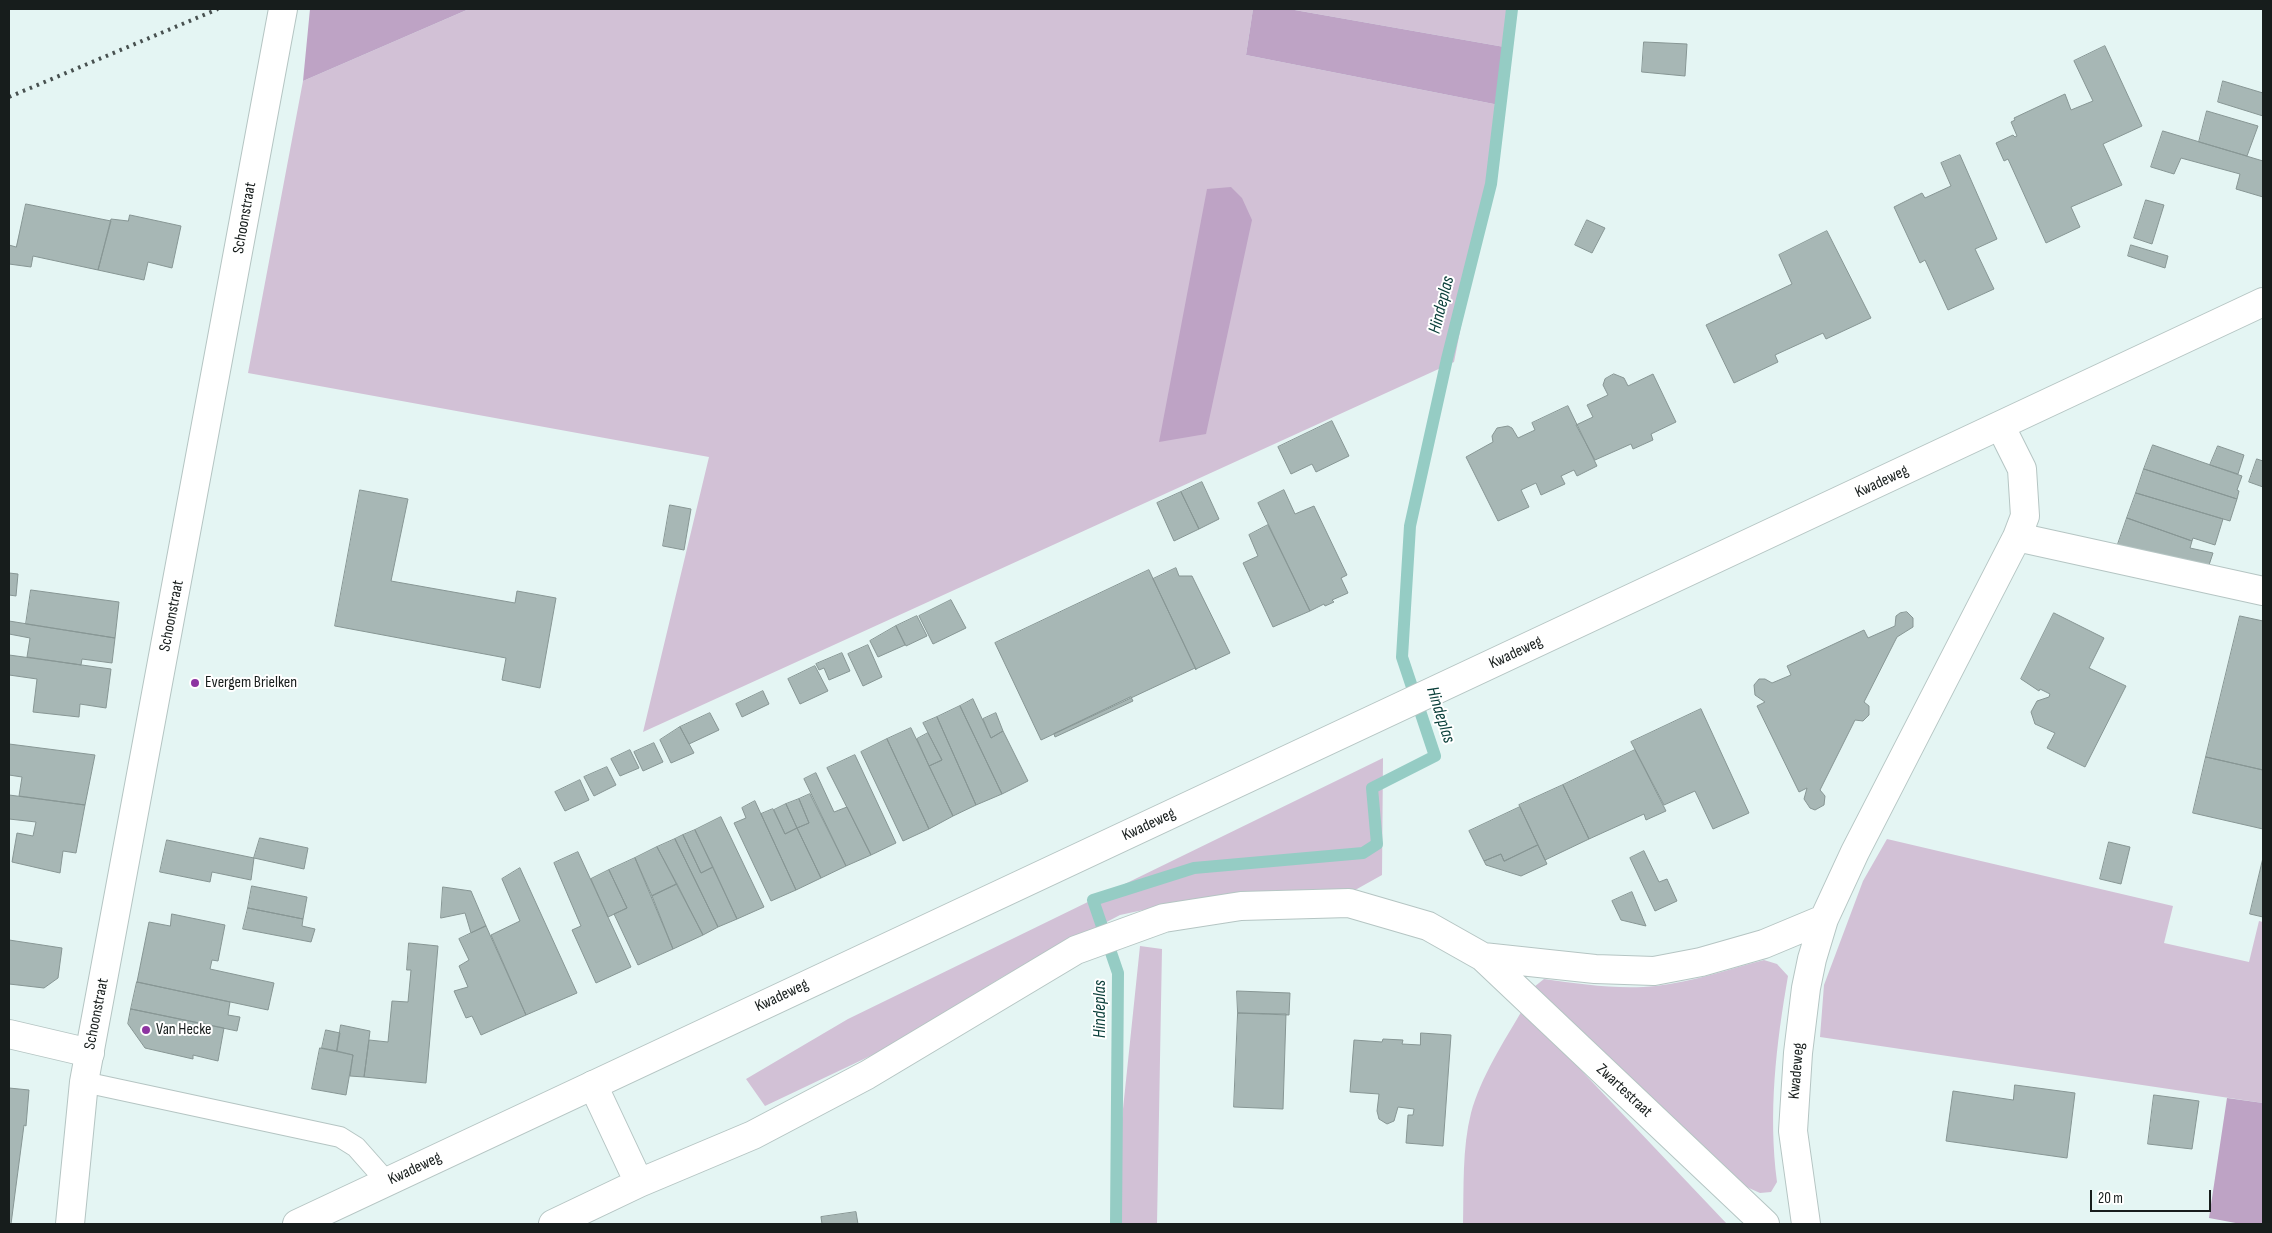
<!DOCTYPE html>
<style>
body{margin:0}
#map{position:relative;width:2272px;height:1233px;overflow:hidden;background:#e4f5f3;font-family:"Sofia Sans Condensed",sans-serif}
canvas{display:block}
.frame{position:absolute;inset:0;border:10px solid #171d1c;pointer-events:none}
.scale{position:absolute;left:2090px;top:1190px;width:121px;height:22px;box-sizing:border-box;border:2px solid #171d1c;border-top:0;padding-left:6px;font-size:15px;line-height:18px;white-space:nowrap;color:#171d1c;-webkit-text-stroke:4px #fff;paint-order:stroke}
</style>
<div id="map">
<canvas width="2272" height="1233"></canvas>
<div class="frame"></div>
<div class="scale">20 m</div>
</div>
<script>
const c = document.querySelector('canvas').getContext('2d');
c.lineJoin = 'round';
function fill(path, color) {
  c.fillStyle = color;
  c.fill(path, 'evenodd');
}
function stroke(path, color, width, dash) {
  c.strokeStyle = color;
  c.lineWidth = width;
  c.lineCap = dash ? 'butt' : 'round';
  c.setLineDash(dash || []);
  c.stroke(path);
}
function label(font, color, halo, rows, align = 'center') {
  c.font = font + ' "Sofia Sans Condensed",sans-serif';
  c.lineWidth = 4;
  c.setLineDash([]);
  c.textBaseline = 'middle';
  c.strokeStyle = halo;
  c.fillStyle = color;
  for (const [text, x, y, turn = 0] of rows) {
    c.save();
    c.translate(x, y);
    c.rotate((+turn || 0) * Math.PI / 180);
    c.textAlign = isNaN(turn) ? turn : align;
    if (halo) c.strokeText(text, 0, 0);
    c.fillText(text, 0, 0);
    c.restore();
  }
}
const green = new Path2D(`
 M469,9h784l-7,46 258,51 -50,256 -811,370 66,-275 -461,-84 55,-292z
 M1289,9h223l-2,39z
 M1383,758l-1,117 -34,19 -69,-4 -85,9 -74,16 -116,61 -119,73 -120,57 -19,-27 102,-60z
 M1887,839l286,67 -9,37 85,19 10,-41 4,1v181l-443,-66 4,-52 39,-104z
 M1140,946l22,3 -5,275h-46z
 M1764,960l13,4 11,12c-12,69 -20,137 -11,206l-6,10 -11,1 -20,-9 -206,-197 10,-8c36,5 75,11 112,7 36,-4 73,-17 108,-26z
 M1523,1009l204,215h-264c1,-37 -1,-75 8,-111 10,-36 33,-72 52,-104z`);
const forest = new Path2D(`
 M310,9h159l-166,72z
 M1253,9h36l221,39 -6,58 -258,-51z
 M1231,187l11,11 10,22 -46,214 -47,8 48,-253z
 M2227,1098l36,5v121h-22l-32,-6z`);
const stream = new Path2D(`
 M1116,1224l2,-251 -25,-73 101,-32 169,-15 14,-9 -5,-56 63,-32 -33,-99 8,-131 37,-167 44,-175 21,-175`);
const building = new Path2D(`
 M1644,42l43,2 -2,32 -43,-4z
 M2105,46l37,80 -39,18 19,41 -51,22 9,20 -34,16 -38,-84 -4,2 -8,-18 17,-8 2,2 2,-1 -6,-14 4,-2 -1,-2 51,-24 6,16 22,-9 -19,-40z
 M2223,81l40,12v23l-45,-14z
 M2207,111l51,15 -11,30 -48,-14z
 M2163,131l100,30v36l-27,-8 4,-15 -59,-16 -7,16 -23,-7z
 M1960,155l37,84 -22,10 19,40 -46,21 -23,-50 -5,3 -26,-56 28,-14 3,5 26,-12 -10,-23z
 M2146,200l18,5 -12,39 -18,-6z
 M26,204l85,17 -13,49 -65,-14 -2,11 -22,-3v-19l7,2z
 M130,215l51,11 -9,42 -24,-6 -4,18 -46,-10 13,-51 17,2z
 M1587,220l18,8 -13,25 -17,-8z
 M1827,231l44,87 -45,21 -3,-6 -48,22 3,7 -44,21 -28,-58 86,-41 -13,-29z
 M2131,245l37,11 -3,12 -37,-12z
 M1614,374l10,4 4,8 25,-12 23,48 -25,12 2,6 -20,9 -2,-5 -36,16 -19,-35 17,-8 -6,-12 21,-10 -5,-10 2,-6z
 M1568,406l29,60 -20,10 -3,-6 -13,6 4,8 -24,11 -5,-12 -15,7 8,17 -31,14 -32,-64 27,-15 -1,-6 5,-8 11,-2 4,2 6,10 17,-8 -3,-7z
 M1332,421l17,35 -33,16 -4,-8 -21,10 -13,-27z
 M2153,445l89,31 -5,14 2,1 -2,8 -93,-30z
 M2218,446l26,9 -6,19 -28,-9z
 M2257,459l6,2v26l-14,-5z
 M2144,469l93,30 -7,22 -94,-28z
 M1202,482l17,37 -20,10 -18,-37z
 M360,490l48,9 -17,82 124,22 2,-12 39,7 -16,90 -38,-8 4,-22 -171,-32z
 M1284,490l11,24 19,-8 33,69 -6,3 7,15 -16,7 2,2 -9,4 -1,-2 -14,7 -52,-108z
 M1181,492l18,37 -25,12 -17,-38z
 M2136,493l87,26 -8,26 -22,-7 -1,3 -65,-23z
 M670,505l21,4 -7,41 -21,-4z
 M2127,518l65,23 -2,7 23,5 -5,15 -91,-21z
 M1268,525l42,86 -37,16 -30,-64 15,-7 -9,-21z
 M1176,568l3,8h13l38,77 -34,16 -43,-90z
 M1149,570l47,100 -1,-2 -154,72 -46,-97z
 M9,573l9,1 -2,22 -7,-1z
 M31,590l88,12 -4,36 -89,-14z
 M951,600l15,28 -33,16 -14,-28z
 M1907,612l6,6v9l-16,10 -33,65 5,4v9l-6,6 -8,-1 -35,70 5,6 -1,9 -9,5 -5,-2 -6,-9 3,-11 -8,4 -42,-86 8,-4 -10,-7 -1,-10 5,-6h6l7,4 19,-8 -4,-9 77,-36 4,8 27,-12 1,-10 4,-3z
 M2054,613l50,25 -15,30 37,18 -41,81 -38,-19 8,-15 -20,-9 -4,-12 6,-11 12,-4 1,-3 -10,-5 -1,2 -18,-12z
 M917,616l10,20 -21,10 -10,-20z
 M2240,616l23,5v149l-57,-13z
 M9,621l106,17 -3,25 -30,-4 -1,6 -54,-8 3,-19 -21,-4z
 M896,626l9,19 -27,12 -8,-16z
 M868,645l14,32 -19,9 -15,-32z
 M842,653l8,18 -21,9 -5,-12 -5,2 -3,-6z
 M9,655l102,14 -5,39 -26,-4 -1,13 -46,-5 4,-33 -28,-4z
 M815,666l13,25 -28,13 -12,-25z
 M763,691l6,13 -27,13 -6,-13z
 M1131,697l2,4 -78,36 -1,-3z
 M973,699l18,39 12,-7 25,50 -26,13 -42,-88z
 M960,706l42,88 -26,11 -39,-88z
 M1701,709l48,104 -36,16 -18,-38 -31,14 -33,-63z
 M710,713l9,17 -30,14 -9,-17z
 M996,713l7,18 -12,7 -8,-19z
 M937,717l39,88 -23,11 -24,-50 13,-6 -19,-37z
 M680,727l14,26 -23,10 -11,-23z
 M911,728l42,88 -24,13 -42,-90z
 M928,733l14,27 -13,6 -12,-27z
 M887,739l42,90 -26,12 -42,-89z
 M654,743l9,19 -20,9 -9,-19z
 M9,744l86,11 -10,50 -66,-9 3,-19 -13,-2z
 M630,750l9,18 -19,8 -9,-17z
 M1635,750l31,61 -20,9 -2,-6 -55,25 -26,-54z
 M855,755l41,88 -25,12 -44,-87z
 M2206,757l57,13v59l-70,-16z
 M607,767l9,18 -22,11 -10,-19z
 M816,773l18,39 13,-5 24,48 -25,11 -42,-87z
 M580,780l9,20 -24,11 -10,-19z
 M1563,785l26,54 -44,21 -26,-55z
 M810,794l36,72 -25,12 -24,-50 12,-5 -10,-24z
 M9,795l76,10 -9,48 -13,-2 -3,22 -48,-11 5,-29 16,3 3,-14 -27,-3z
 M799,799l10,24 -12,5 -11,-24z
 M755,801l41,89 -25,11 -37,-78 12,-5 -4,-10z
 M786,804l11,24 -12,6 -11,-24z
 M1520,807l18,38 -34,16 -3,-7 -17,7 -15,-30z
 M773,809l12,25 12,-6 24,50 -25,12 -35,-76z
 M721,817l43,90 -27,12 -42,-89z
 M695,830l18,37 -12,6 -18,-38z
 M683,835l18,38 12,-6 24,52 -19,8 -43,-88z
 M260,838l48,10 -4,21 -50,-11z
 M675,839l43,88 -15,8 -46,-88z
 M167,840l87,18 -3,22 -39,-8 -2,10 -50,-10z
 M2109,842l21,5 -9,37 -21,-5z
 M1538,845l9,19 -26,12 -35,-11 -2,-4 17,-7 3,7z
 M657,847l20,37 -25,12 -17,-38z
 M1644,851l15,31 8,-3 10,22 -22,10 -25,-53z
 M578,852l53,115 -35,16 -24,-53 9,-4 -27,-63z
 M635,858l38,91 -35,16 -24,-51 13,-6 -18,-38z
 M2263,858v59l-13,-3z
 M520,868l57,125 -51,22 -35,-80 29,-14 -18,-42z
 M609,870l18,38 -19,9 -17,-38z
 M677,884l26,51 -30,14 -21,-53z
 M252,886l55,11 -4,22 -55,-11z
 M443,887l28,4 15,35 -15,7 -6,-20 -24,5z
 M1632,892l14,34 -25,-6 -9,-19z
 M248,908l55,11 -1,7 13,3 -4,13 -68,-13z
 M172,914l53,11 -7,36 -6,-1 -2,9 64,14 -6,27 -131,-28 12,-60 21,4z
 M486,926l40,89 -45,20 -9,-19 -6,2 -12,-27 14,-4 -9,-21 10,-6 -10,-21z
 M9,940l53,8 -4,30 -14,10 -35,-4z
 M409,943l29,3 -12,137 -62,-6 5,-37 19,2 4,-41 16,1 3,-32h-4z
 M137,982l93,20 -2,13 12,2 -3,14 -106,-22z
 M1237,991l53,2 -1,22 -51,-2z
 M131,1009l93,19 -6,33 -25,-6v4l-48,-11 -17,-24z
 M1238,1013l48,1 -3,95 -49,-2z
 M341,1025l29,6 -6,46 -14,-1 3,-21 -16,-4z
 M326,1030l14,3 -3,18 -15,-3z
 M1421,1033l30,2 -8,111 -37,-3 2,-28h5l1,-6 -16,-2 -4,14 -7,3 -8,-5 -2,-8 2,-17 -29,-2 4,-52 28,2 1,-3 20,1 -1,4 18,1z
 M320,1048l33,7 -7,40 -34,-6z
 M2015,1085l60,8 -8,65 -121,-17 7,-50 60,9z
 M9,1088l20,2 -3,36 -2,-1 -13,99h-2z
 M2154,1095l45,6 -7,48 -44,-5z
 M856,1212l2,12h-36l-1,-7z`);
const service = new Path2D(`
 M84,1082l256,55 16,10 31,35`);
const minor = new Path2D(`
 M2017,537l246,54
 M1483,957l282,267
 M9,1034l81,19
 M593,1085l46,98
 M553,1224l86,-41 114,-48 114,-60 209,-125 88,-32 77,-12 108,-3 79,23 55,31 112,12 59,2 47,-9 63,-18 60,-25
 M1806,1224l-13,-93 5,-78 8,-65 6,-29 12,-40 31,-67 162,-315 8,-21 -3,-47 -21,-42`);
const tertiary = new Path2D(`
 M70,1224l14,-142 199,-1073`);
const secondary = new Path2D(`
 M297,1224l1966,-922`);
const rail = new Path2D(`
 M9,97l209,-88`);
const markers = [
 [195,683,5,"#8d34a1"],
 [146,1030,5,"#8d34a1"]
];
const streetNames = [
 ["Schoonstraat",245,218,-80],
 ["Kwadeweg",1882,482,-25],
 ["Schoonstraat",172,616,-79],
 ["Kwadeweg",1516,653,-25],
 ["Kwadeweg",1149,825,-25],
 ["Kwadeweg",782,996,-25],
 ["Schoonstraat",97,1014,-79],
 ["Kwadeweg",1797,1071,-85],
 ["Zwartestraat",1624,1091,43],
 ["Kwadeweg",415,1169,-25]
];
const poiNames = [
 ["Evergem Brielken",205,683],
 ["Van Hecke",156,1030]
];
const waterNames = [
 ["Hindeplas",1442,305,-76],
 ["Hindeplas",1440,715,72],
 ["Hindeplas",1100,1009,-90]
];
fill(green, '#d2c1d6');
fill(forest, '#bea3c5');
stroke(stream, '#95ccc4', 12);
fill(building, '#a7b7b5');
stroke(building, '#879694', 1);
stroke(service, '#b5c5c3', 22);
stroke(minor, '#b5c5c3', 30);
stroke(tertiary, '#b5c5c3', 30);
stroke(secondary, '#b5c5c3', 30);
stroke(service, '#fff', 20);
stroke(minor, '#fff', 28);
stroke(tertiary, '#fff', 28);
stroke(secondary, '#fff', 28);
stroke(rail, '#47504f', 4, [2.5, 5]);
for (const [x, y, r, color] of markers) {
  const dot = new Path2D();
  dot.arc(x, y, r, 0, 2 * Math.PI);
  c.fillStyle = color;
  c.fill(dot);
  stroke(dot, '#fff', 2);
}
label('16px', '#171d1c', '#fff', streetNames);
label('16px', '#171d1c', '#fff', poiNames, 'left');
label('italic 18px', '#0c403b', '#fff', waterNames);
</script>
